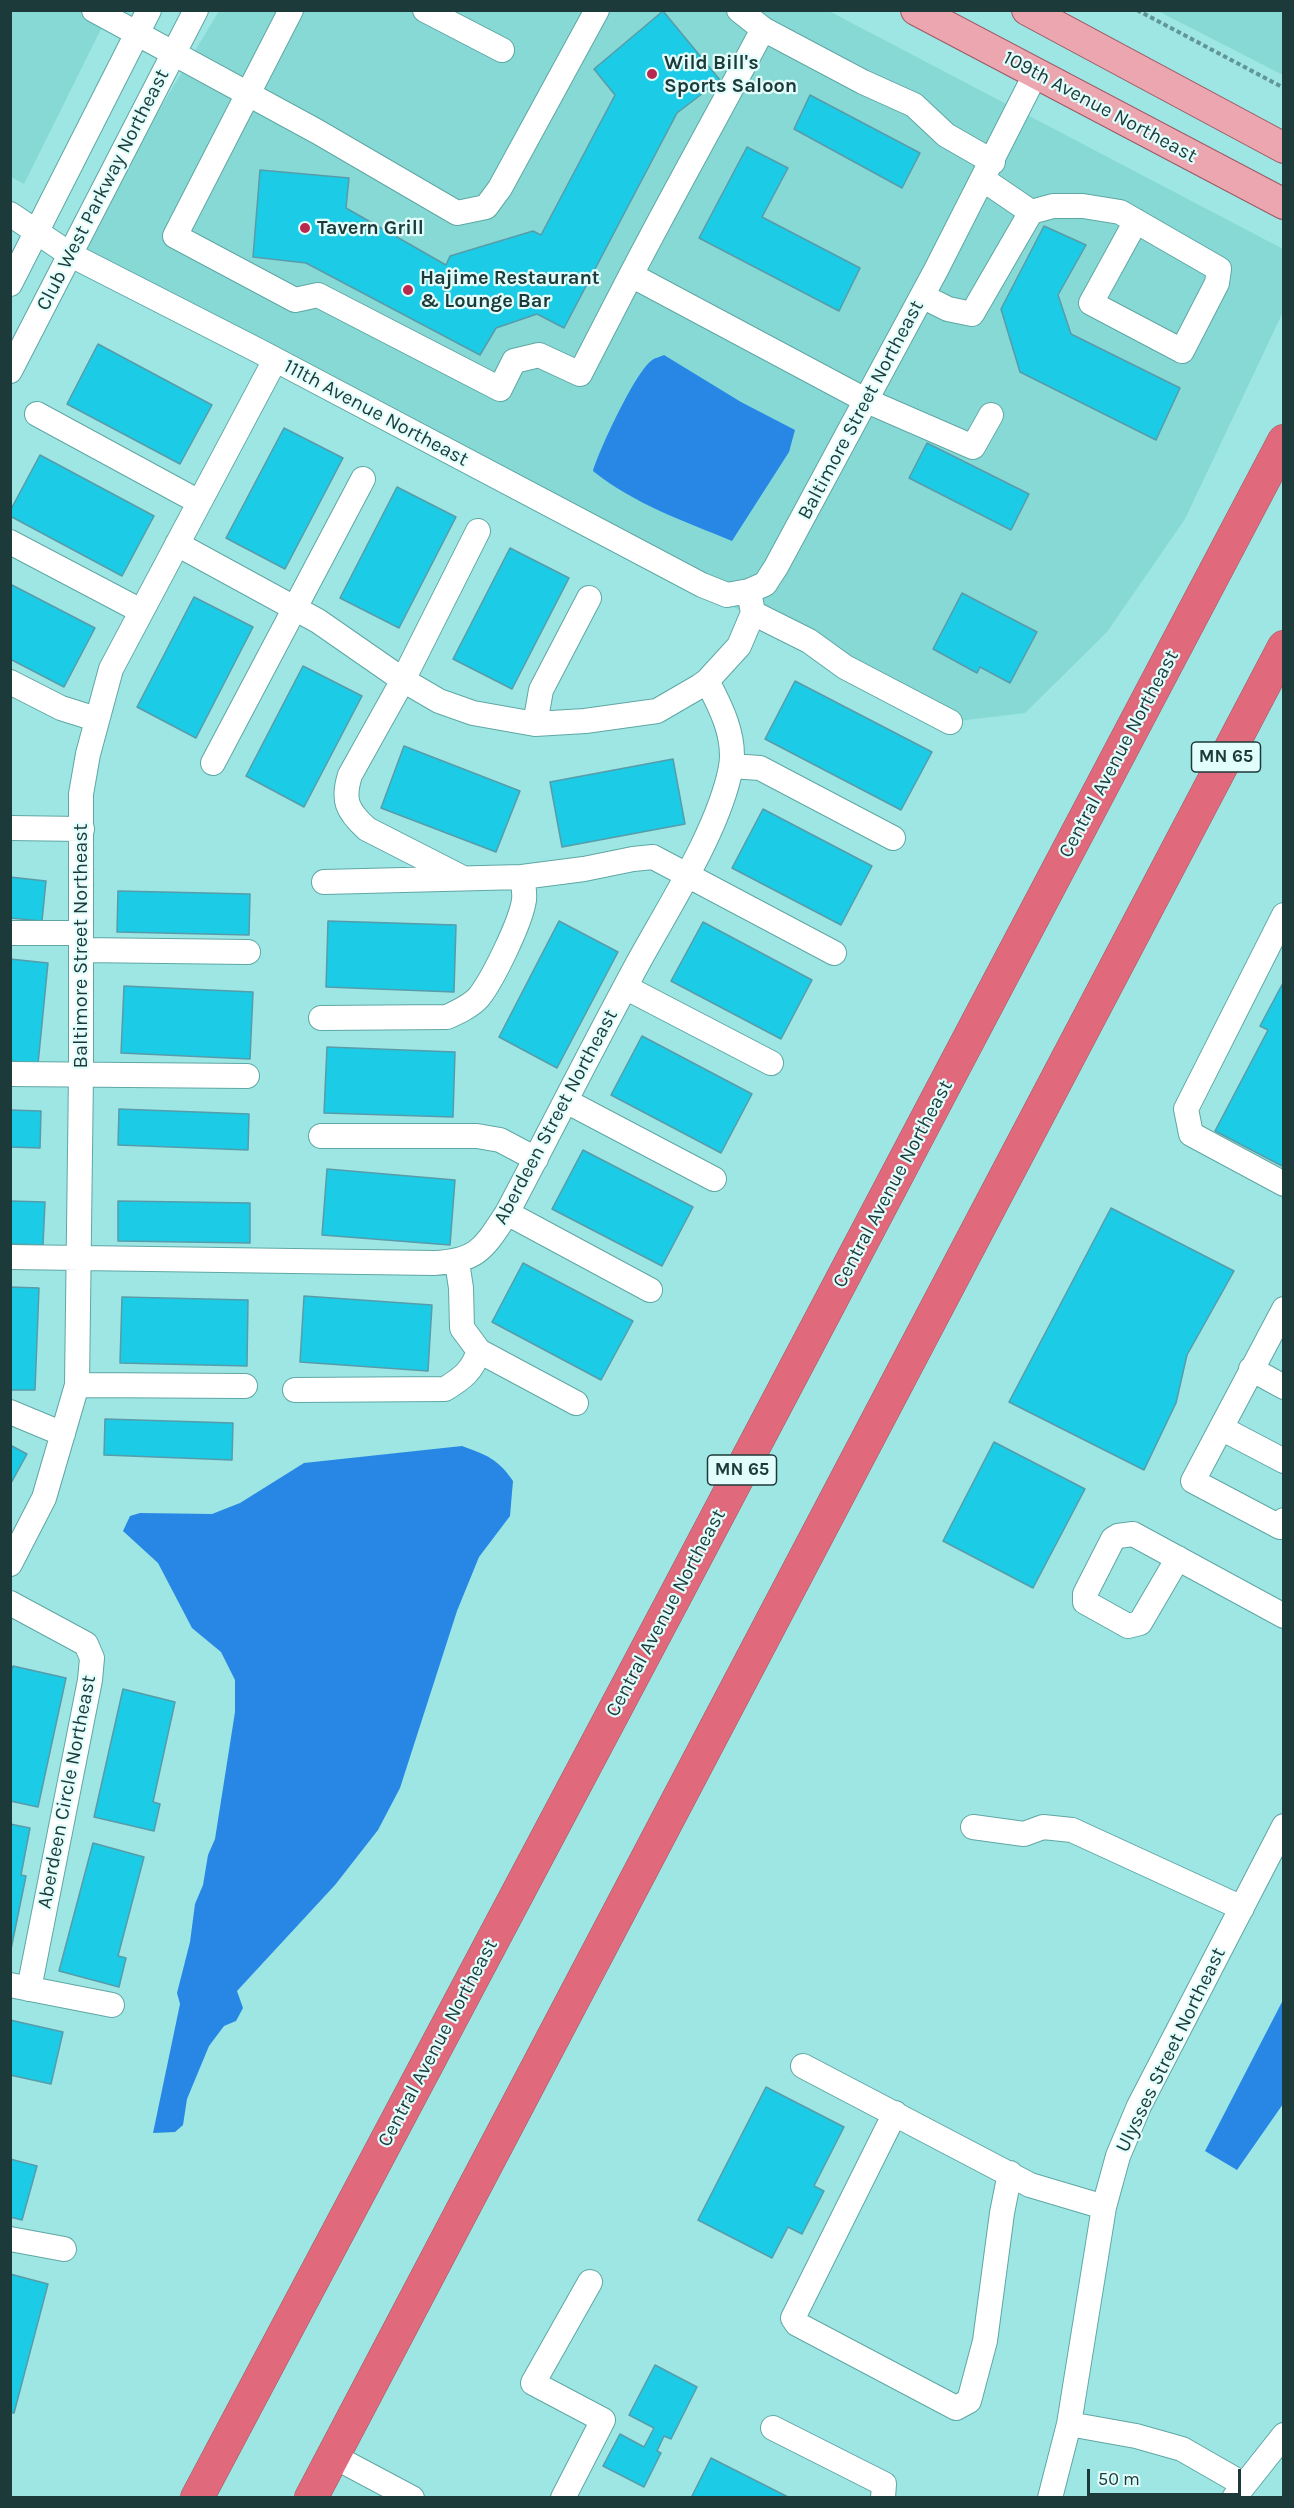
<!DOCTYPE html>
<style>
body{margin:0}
#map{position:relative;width:1294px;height:2508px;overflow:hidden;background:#9de6e3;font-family:Karla,sans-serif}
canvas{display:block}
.frame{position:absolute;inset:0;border:12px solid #1c3a39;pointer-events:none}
.scale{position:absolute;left:1087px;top:2469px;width:154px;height:27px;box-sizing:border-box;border:3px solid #1c3a39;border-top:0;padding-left:8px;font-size:18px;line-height:21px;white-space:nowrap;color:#1c3a39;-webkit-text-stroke:4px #e2fefc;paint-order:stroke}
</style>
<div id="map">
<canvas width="1294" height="2508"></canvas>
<div class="frame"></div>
<div class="scale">50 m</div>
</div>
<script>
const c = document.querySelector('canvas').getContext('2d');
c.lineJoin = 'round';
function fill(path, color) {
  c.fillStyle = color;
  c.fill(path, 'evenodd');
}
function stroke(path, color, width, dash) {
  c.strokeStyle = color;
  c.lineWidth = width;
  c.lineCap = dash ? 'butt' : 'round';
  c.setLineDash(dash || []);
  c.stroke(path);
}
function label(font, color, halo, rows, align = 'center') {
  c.font = font + ' Karla,sans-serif';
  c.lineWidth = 4.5;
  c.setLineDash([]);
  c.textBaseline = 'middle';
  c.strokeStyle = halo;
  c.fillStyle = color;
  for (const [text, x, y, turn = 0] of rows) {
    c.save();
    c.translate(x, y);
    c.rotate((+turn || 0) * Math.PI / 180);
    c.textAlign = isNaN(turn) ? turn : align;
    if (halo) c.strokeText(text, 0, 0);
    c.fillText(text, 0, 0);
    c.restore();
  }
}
const built = new Path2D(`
 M827,10l456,239v63l-98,207 -78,113 -82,81 -75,9 -879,-467 148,-244z
 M10,11h100l-86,173 -13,-7z
 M1158,11h125v64z`);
const water = new Path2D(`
 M664,355l77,47 54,28 -6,22 -57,89c-48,-20 -98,-37 -139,-70 6,-21 42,-98 58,-110 3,-3 9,-4 13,-6z
 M462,1446c25,9 36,13 51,35l-3,35 -31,41 -22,54 -57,177 -22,42 -43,55 -98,106 6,17 -7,13 -12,5 -15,20 -22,53 -4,26 -8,7 -22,1 27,-129 -3,-11 13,-51 5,-38 8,-19 5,-30 7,-16 20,-127v-32l-14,-28 -29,-24 -34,-65 -35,-32 7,-15 10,-3 72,1 28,-11 64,-40z
 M1283,2000v104l-46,66 -32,-19z`);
const building = new Path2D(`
 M663,11l57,69 -43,33 -113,215 -27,-14 -41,14 -16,27 -174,-92 -53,-6 7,-87 89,8 -3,30 100,57 4,-9 83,-25 8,4 74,-140 -21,-26z
 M810,95l110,58 -18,35 -108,-59z
 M747,147l41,21 -26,49 98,51 -21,43 -140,-73z
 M1044,226l42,19 -28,50 13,39 109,54 -24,52 -136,-68 -19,-63z
 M98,344l114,61 -32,59 -113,-60z
 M284,428l59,30 -58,111 -59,-31z
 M927,443l102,51 -18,36 -102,-52z
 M40,455l114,61 -32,60 -112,-60v-5z
 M397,487l59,30 -57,111 -59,-30z
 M510,548l59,30 -57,111 -59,-30z
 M10,584l85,44 -31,59 -54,-28z
 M962,593l75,39 -27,51 -30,-16 -3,6 -44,-24z
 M194,597l59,30 -57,111 -59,-31z
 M303,666l59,30 -58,111 -58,-31z
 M795,681l137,71 -31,58 -136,-71z
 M404,746l116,45 -24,61 -115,-44z
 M673,759l12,65 -123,23 -12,-65z
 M763,809l109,57 -31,59 -109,-57z
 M10,877l36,4 -4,40 -32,-3z
 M118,891l132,3 -1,41 -132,-3z
 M328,921l128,4 -2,67 -128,-5z
 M559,921l59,31 -61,116 -58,-31z
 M703,922l109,58 -31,59 -110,-58z
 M10,959l38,4 -10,101 -28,-3z
 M1284,981v186l-69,-36 53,-101 -8,-4z
 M124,986l129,6 -3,67 -129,-6z
 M642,1036l110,58 -31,59 -110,-58z
 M327,1047l128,5 -2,65 -129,-4z
 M119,1109l130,5 -1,36 -130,-5z
 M10,1110l31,1 -1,37 -30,-1z
 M583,1150l110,57 -31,59 -110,-57z
 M327,1169l128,11 -5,65 -128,-10z
 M10,1201l35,1 -2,43 -33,-1z
 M118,1201l132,2v40l-132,-2z
 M1111,1208l123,63 -47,84 -11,48 -32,67 -135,-68z
 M523,1263l110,58 -32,59 -109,-58z
 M10,1287l29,1 -4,102h-25z
 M304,1296l128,9 -4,66 -128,-9z
 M122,1297l126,3 -1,66 -127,-3z
 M105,1419l128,4 -1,37 -128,-5z
 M994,1442l91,47 -52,99 -90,-47z
 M10,1445l17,9 -17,31z
 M13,1666l53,12 -28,129 -28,-6v-126z
 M123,1689l52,13 -22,100 7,2 -6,27 -60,-14z
 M10,1824l20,4 -9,47 5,1 -16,78z
 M93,1843l51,14 -26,99 8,2 -7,29 -60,-16z
 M10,2020l53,12 -12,52 -41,-9z
 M766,2087l78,40 -30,59 10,5 -22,43 -14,-7 -16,31 -74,-38z
 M10,2159l27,7 -15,54 -12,-3z
 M10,2274l38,10 -34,129 -4,-1z
 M655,2365l42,22 -26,52 -7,-3 -7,15 4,2 -17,34 -41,-21 17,-32 24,13 10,-19 -25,-13z
 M711,2458l79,40h-99z`);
const path = new Path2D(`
 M1137,10l147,78`);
const minor = new Path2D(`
 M94,10l224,122 139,81 29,-6 14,-19 97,-178
 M291,10l-116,226 120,64 23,-5 182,94 14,-28 25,-6 41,19 51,-99
 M425,10l77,40
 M739,10l24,19
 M1031,212l22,-6h30l37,6 99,57 -2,14 -35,68 -91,-48 45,-82
 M10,214l61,41 188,96 443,234 25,10 22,-4
 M10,284l139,-274
 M922,296l26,13 24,5 59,-102 -47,-32
 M10,371l186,-361
 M37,414l162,88
 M991,415l-18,32 -106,-46 -236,-126c43,-83 89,-164 132,-246l100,53 51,23 32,30 47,27
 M10,542l131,69
 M177,544l141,77 85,59 36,21 34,12 62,11 50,-3 72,-10 43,-25 7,-5 32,-35 14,-33 -4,-22 16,-7 11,-17 160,-297 100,-197
 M753,613l56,28 36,26 105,55
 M10,682l51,26 35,11
 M535,724l6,-34 48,-92
 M213,763l150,-284
 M731,766l29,2 133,70
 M10,828l72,1
 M461,877l-94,-48c-20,-18 -25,-29 -17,-54l53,-95 75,-149
 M324,882l198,-5 62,-8 49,-10 20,-2 181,96
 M1284,915l-98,194 5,25 93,50
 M10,933h71
 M82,950l166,2
 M625,987l146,76
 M321,1018l126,-1c11,-5 24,-11 32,-20 14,-18 42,-75 45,-97 1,-7 -1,-16 -2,-23
 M10,1074l237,2
 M566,1101l148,78
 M321,1136h156l23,4 36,19
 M507,1213l143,77
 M10,1257l424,6c44,-2 50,-15 73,-50 44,-83 86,-167 131,-250 31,-57 81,-133 93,-196 5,-30 -10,-60 -24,-86
 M457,1262l4,26 1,40 17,23 97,52
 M1284,1309l-91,172 87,46 4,-7
 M1251,1369l33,18
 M77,1385l168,1
 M295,1390l150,-1c18,-11 27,-18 34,-38
 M10,1412l53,22
 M1221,1428l63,33
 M1178,1558l-38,65 -12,3 -43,-24v-8l28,-55 5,-3 15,-2 151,82
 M10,1564l34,-66 33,-113 4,-311v-280l7,-40 23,-85 164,-309
 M10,1603l76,41 6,14 -2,22 -61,309
 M973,1827l51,7 19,-7 29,3 170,78
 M10,1985l102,20
 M803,2066l227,119 74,22
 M895,2113l-102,205 4,6 159,84 13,-7 16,-60 17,-128 8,-40
 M10,2239l54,10
 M1069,2424l67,12 46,13 61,35
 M773,2428l111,56 -1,14
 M333,2456l79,42
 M563,2498l40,-78 -70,-37 57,-101
 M1050,2498l19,-74 35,-217 14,-51 21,-50 145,-280
 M1234,2498l50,-63`);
const major = new Path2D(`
 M916,10l368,194
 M1027,10l257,138`);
const highway = new Path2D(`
 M197,2498l475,-896 612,-1161
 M311,2498l973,-1851`);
const markers = [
 [652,74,6,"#b9294d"],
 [305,228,6,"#b9294d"],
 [408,290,6,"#b9294d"]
];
const shields = [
 [1226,757,69],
 [742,1470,69]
];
const shieldNames = [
 ["MN 65",1226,757],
 ["MN 65",742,1470]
];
const poiNames = [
 ["Wild Bill's",664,63],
 ["Sports Saloon",664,86],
 ["Tavern Grill",317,228],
 ["Hajime Restaurant",420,278],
 ["& Lounge Bar",420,301]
];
const streetNames = [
 ["109th Avenue Northeast",1100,107,28],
 ["Club West Parkway Northeast",103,190,-63],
 ["Baltimore Street Northeast",861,410,-62],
 ["111th Avenue Northeast",376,413,28],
 ["Central Avenue Northeast",1119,754,-62],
 ["Baltimore Street Northeast",81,946,-90],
 ["Aberdeen Street Northeast",556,1117,-62],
 ["Central Avenue Northeast",893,1184,-62],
 ["Central Avenue Northeast",666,1613,-62],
 ["Aberdeen Circle Northeast",67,1792,-79],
 ["Central Avenue Northeast",438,2043,-62],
 ["Ulysses Street Northeast",1171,2050,-64]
];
fill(built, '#87d9d5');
fill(water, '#2887e4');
fill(building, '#1ccbe6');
stroke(building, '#579caa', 1.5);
stroke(minor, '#5fa7a4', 26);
stroke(major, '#9b5965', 32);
stroke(highway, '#9b5965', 34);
stroke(path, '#619694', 4, [4.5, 3]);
stroke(minor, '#fff', 24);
stroke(major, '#eca6b0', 30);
stroke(highway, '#e06a7c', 33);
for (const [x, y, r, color] of markers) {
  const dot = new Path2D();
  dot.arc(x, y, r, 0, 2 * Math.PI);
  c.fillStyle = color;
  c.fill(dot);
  stroke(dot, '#e2fefc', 2);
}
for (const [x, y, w] of shields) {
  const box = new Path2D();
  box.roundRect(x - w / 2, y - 15, w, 30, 4.5);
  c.fillStyle = '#e2fefc';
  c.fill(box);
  stroke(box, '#1c3a39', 1.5);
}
label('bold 18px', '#1c3a39', null, shieldNames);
label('bold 20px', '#1c3a39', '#e2fefc', poiNames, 'left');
label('20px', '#1c3a39', '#e2fefc', streetNames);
</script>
